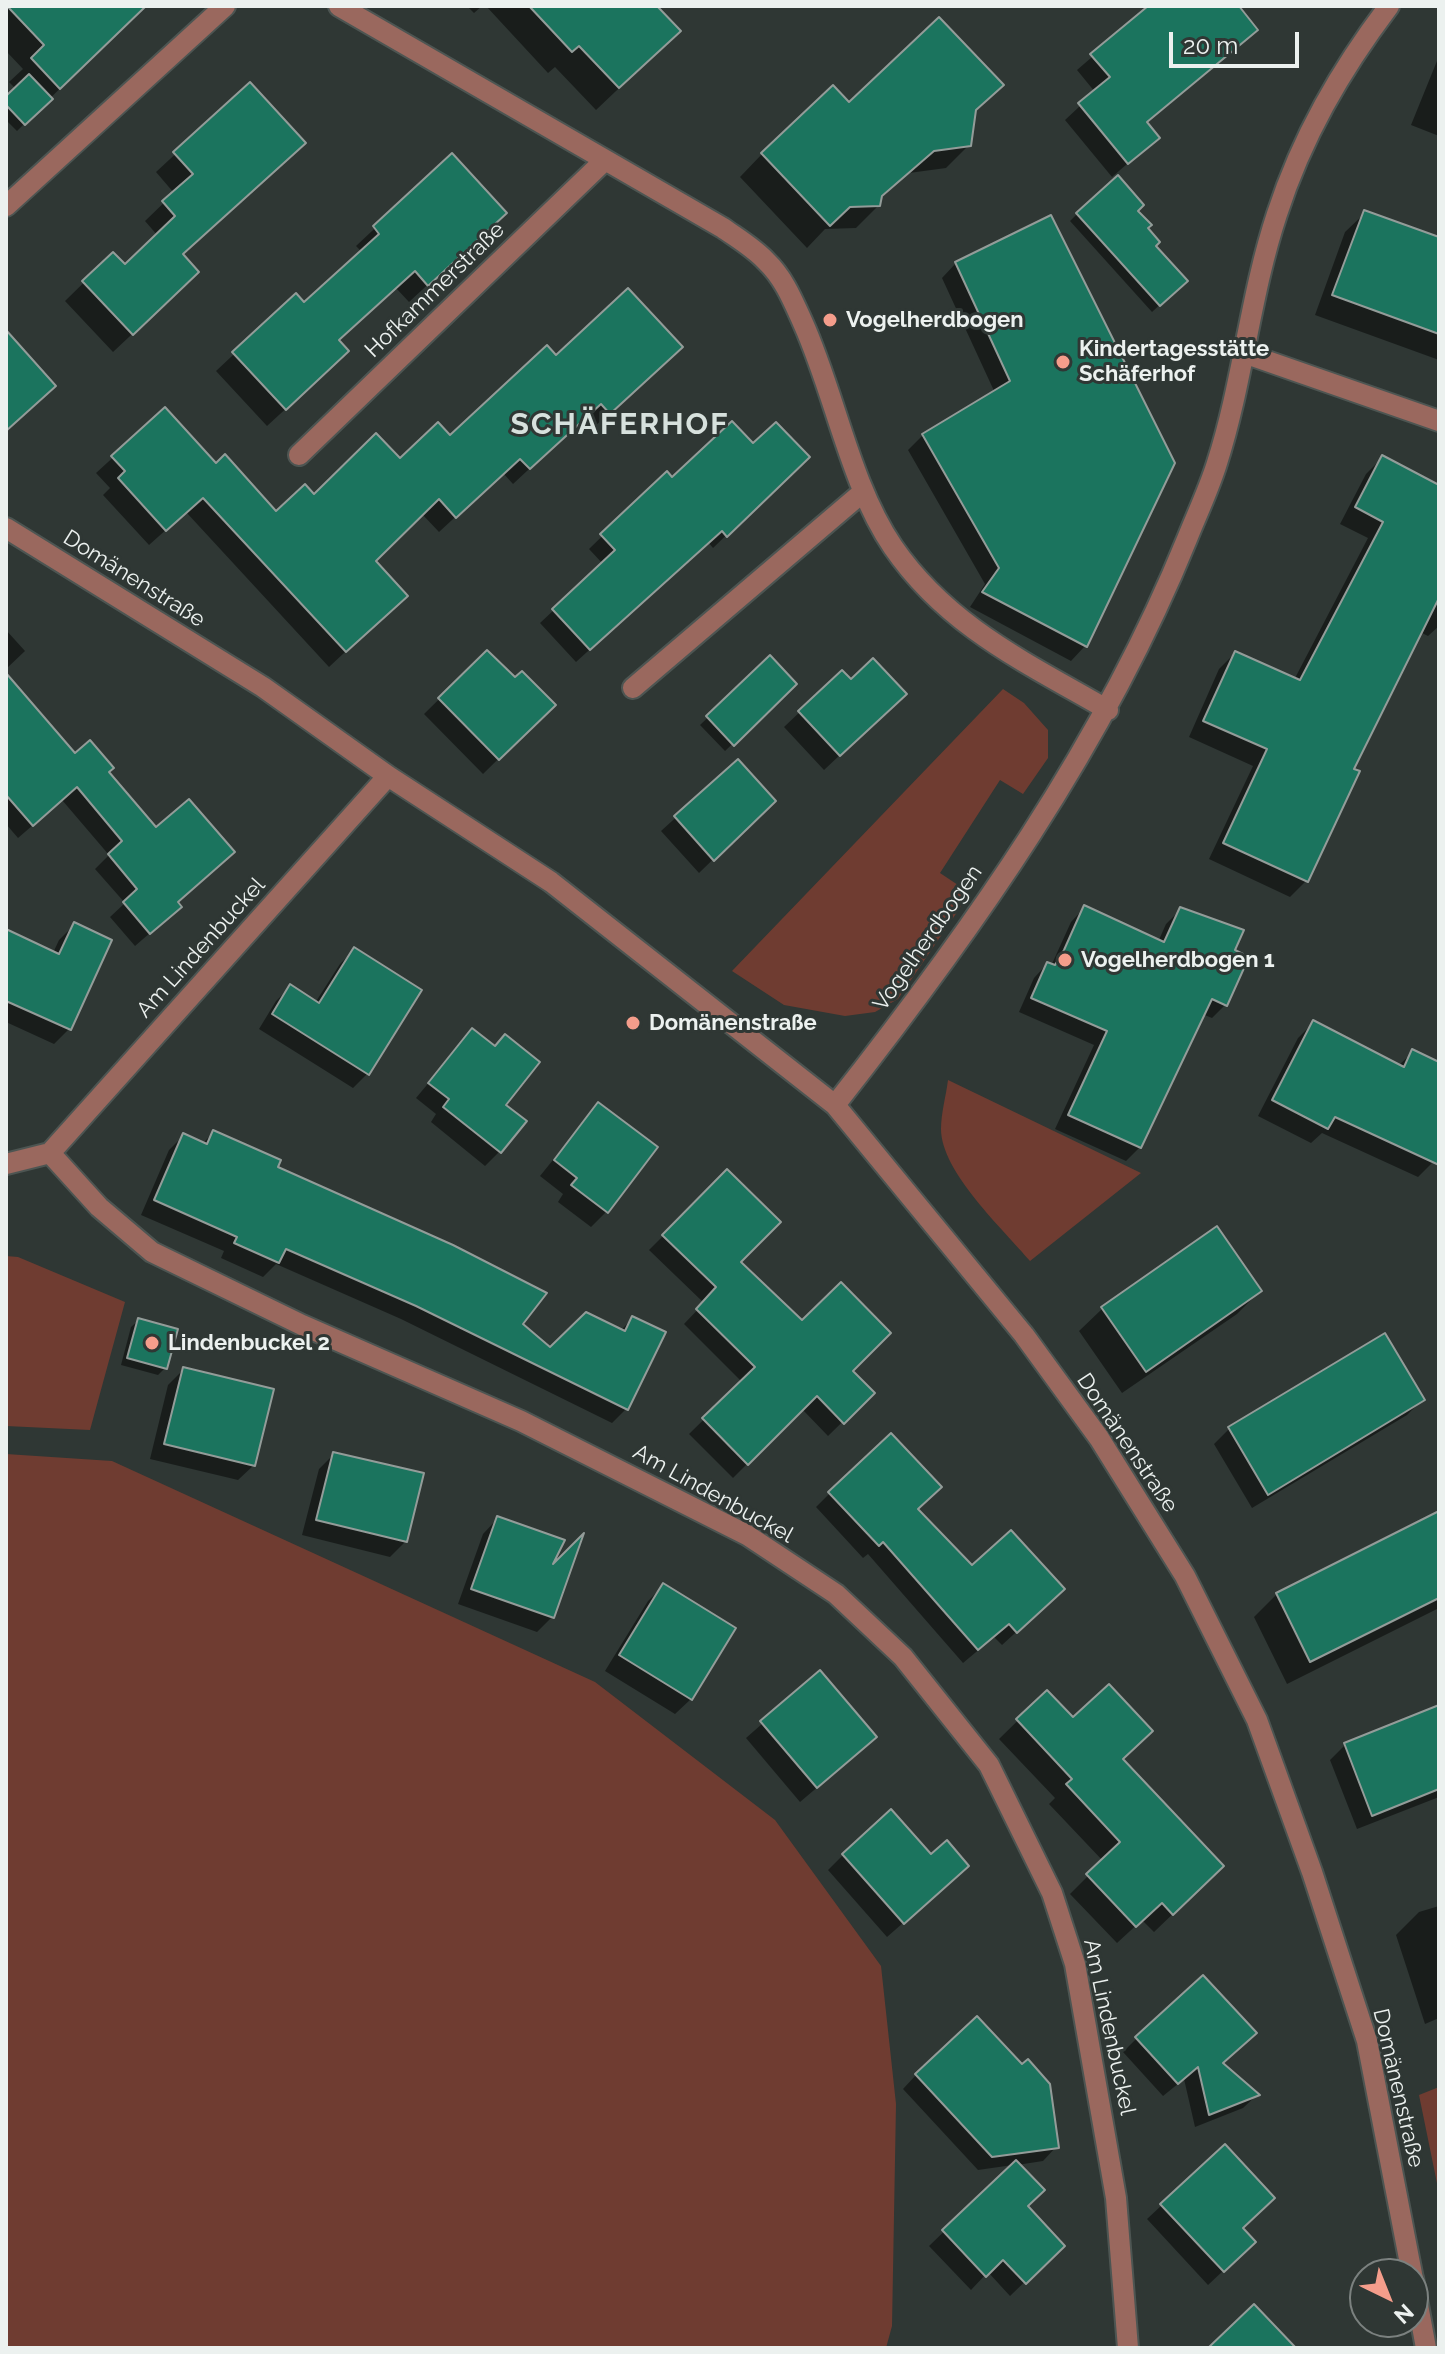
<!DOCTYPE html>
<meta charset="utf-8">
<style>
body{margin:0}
#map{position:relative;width:1445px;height:2354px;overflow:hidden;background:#2f3734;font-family:Raleway,sans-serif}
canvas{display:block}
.frame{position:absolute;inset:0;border:8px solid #ecf1ef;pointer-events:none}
.north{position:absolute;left:1349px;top:2258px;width:80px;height:80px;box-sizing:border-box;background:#2f3734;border:2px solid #7b817f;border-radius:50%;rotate:137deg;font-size:22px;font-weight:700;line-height:32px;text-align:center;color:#ecf1ef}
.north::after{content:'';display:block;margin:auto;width:28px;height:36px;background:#f49d8b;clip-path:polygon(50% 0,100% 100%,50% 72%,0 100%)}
.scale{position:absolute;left:1169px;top:32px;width:130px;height:36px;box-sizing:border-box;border:4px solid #ecf1ef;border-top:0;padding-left:10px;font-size:24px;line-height:28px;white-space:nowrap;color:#ecf1ef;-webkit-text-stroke:6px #2f3734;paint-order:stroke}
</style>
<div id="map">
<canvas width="1445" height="2354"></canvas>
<div class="frame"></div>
<div class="north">N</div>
<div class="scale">20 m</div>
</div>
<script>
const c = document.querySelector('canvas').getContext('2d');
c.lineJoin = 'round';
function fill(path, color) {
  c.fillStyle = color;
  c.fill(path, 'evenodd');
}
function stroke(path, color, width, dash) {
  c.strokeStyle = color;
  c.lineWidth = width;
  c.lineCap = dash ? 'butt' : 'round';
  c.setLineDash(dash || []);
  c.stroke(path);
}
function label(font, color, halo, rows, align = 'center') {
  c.font = font + ' Raleway,sans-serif';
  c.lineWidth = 6;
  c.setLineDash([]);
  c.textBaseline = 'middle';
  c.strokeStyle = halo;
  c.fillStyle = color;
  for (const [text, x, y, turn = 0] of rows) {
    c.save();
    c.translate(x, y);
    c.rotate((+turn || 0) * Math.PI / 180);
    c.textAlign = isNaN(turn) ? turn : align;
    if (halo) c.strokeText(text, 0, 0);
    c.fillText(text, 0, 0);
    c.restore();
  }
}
const green = new Path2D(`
 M1003,689l21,14 24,27v28l-25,36 -23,-14 -60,93 30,20 -72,106 -23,13 -30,4 -61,-11 -52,-34z
 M948,1080l193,93 -111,88c-26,-31 -89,-89 -89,-132 0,-16 5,-33 7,-49z
 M6,1256l12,1 107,45 -35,128 -84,-4z
 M6,1454l106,7 483,221 180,138 106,146 15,138 -4,222 -6,22h-880z
 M1439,2087v106l-20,-98z`);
const shadow = new Path2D(`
 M6,6h109l-9,37 -89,88 -11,-11v-21l10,-10 -7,-7 14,-13 -17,-18z
 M467,6h15l-8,7z
 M486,6h168l1,48 -59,56 -41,-43 -7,6z
 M1151,6h85l19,24 -110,93 12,15 -45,39 -47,-57 30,-28 -18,-22z
 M1439,56v80l-28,-11z
 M250,85l-69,170 -3,36 -65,61 -48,-51 48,-47 12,13 33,-31 -13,-15 29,-28 -18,-21z
 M974,111l-5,34 -23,23 -37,5 -29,26 -1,6 -23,23 -31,1 -18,19 -67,-71 22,-23z
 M452,156l35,74 -78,72 -13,-14 -59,53 -8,28 -62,57 -51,-55 80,-75 8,9 58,-53 -6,-6z
 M1136,211l42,77 -26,24 -82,-91 7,-7z
 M1365,213l74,27v120l-124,-45 30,-83z
 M1050,217l35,429 -14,15 -101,-54 15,-23 -77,-134 15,-15 72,-42 -53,-115 14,-15z
 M556,358l108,5 -71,65 -9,-10 -71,66 -10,-11 -64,59 -17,-18 -49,47 16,50 -60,56 -143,-155 -37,33 -46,-50 7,-7 -14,-15 69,-63 50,56 61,48 173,-77z
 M753,446l54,11 -94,91 -5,-6 -132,120 -36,-39 63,-59 -14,-15 77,-75 6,6z
 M1382,458l57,29v139l-11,10 -8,-4 -68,138 5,2 -51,109 -16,16 -81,-38 44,-93 -64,-29 30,-68 16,-16 59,27 74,-142 -28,-14 26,-50z
 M6,630l19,21 -19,18z
 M487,652l28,28 38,25 -70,69 -59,-60z
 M770,658l25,26 -70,67 -25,-26z
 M842,672l47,37 -65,61 -40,-43z
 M6,676l69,80 32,16 49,58 20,73 -11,17 -30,26 -25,-29 15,-14 -30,-34 14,-14 -47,-55 -44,38 -12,-14z
 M737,762l36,39 -74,72 -38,-42z
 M1084,908l74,34 8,-18 14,-14 61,21 -9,20 -7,54 -13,13 -10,-4 -62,133 -14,14 -71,-32 39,-84 -75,-33 15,-34 13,-14 4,2 20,-44z
 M74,925l35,16 -40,88 -15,15 -48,-22v-83l47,14 6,-13z
 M355,949l12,125 -14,14 -94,-59 17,-28 14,-14 25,16 25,-39z
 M1313,1023l85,43 15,-14 26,12v85l-6,13 -15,15 -96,-44 -11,10 -53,-27 40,-78z
 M472,1031l31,74 -4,47 -14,14 -54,-44 5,-8 -20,-16z
 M598,1104l8,108 -15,15 -33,-25 5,-8 -23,-18z
 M213,1133l307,191 30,26 70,-19 13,-13 30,15 -37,76 -14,14 -211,-104 -125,-55 -13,13 -42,-19 3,-7 -83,-36 28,-65 14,-14 19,8z
 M727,1172l12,90 133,131 -44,43 -26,-27 -69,69 -44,-44 53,-52 -58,-58 20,-21 -55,-53z
 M1217,1229l43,62 -23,23 -115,79 -43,-62 23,-22z
 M139,1320l26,48 -7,7 -37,-10 10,-38z
 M184,1369l70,96 -16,15 -88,-21 18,-74z
 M1423,1399l-16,16 -155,93 -38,-64 15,-15z
 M334,1454l72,87 -16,16 -88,-22 17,-66z
 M830,1493l86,16 56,59 76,35 -46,42 -8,-8 -31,26 -95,-109 -5,4 -47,-51z
 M1439,1513v95l-152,76 -33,-67 23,-23z
 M498,1518l54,99 -15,15 -79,-28 25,-70z
 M663,1586l28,113 -16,15 -70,-43 43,-70z
 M820,1673l39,79 -59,50 -54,-64z
 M1047,1692l26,28 48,40 83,124 -50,48 -12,-12 -25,23 -47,-49 33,-33 -54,-57 6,-6 -56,-59z
 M1439,1707v90l-82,32 -27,-69 15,-15z
 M843,1855l108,26 -64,56 -59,-67z
 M1439,1906v112l-14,6 -29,-89 23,-23z
 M1137,2038l84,26 36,31 -14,13 -48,19 -11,-48 -21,17 -40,-44z
 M916,2075l140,72 -13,14 -26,4 8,42 37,39 -52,50 -22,-24 -17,18 -42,-44 84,-81 -35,5 -75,-81z
 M1162,2205l78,23 -1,28 -31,29 -61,-66z`);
const building = new Path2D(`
 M7,6h139l-86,83 -29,-31 13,-13z
 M529,6h128l24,25 -62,57 -40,-42 -7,6z
 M1148,6h91l19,24 -111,92 13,16 -32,26 -50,-61 32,-26 -20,-23z
 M939,17l65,68 -28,25 -5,36 -37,5 -52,45 -2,10 -30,1 -20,19 -69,-73 72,-68 16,17z
 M29,74l24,25 -28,26 -19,-20v-9z
 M250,82l56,61 -123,111 16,18 -66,63 -51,-54 31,-29 12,12 50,-48 -13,-15 31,-27 -20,-22z
 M452,153l55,60 -79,73 -13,-15 -76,69 10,11 -63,59 -54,-58 64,-59 8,9 75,-68 -6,-8z
 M1118,175l26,30 -6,6 14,14 -4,3 12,14 -4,4 32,35 -28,25 -84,-93z
 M1364,210l75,27v97l-107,-39z
 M1051,215l124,248 -88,184 -105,-55 17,-24 -77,-134 88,-53 -55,-119z
 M628,288l55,59 -73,67 -9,-10 -71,65 -10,-10 -64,59 -17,-19 -63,62 32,35 -62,56 -143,-154 -37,33 -48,-53 7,-7 -14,-15 54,-49 51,56 9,-9 51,57 29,-27 9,10 62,-61 24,25 38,-36 12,13 97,-90 9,10z
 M6,330l50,56 -50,45z
 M732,421l21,22 23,-21 34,35 -83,80 -5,-6 -132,119 -38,-41 63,-59 -15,-16 67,-63 5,6z
 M1382,455l57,30v113l-85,171 6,2 -52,111 -85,-39 44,-94 -64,-28 32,-70 65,29 83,-158 -28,-15z
 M487,650l28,27 7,-6 34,34 -57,55 -61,-62z
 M770,655l27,29 -63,62 -28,-30z
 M873,658l34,36 -67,62 -42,-45 44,-41 9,9z
 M6,673l69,80 15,-13 24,28 -5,4 47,55 33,-28 46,53 -57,50 4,5 -32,27 -27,-32 14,-13 -29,-35 14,-13 -45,-54 -44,39 -27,-31z
 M738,759l38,42 -62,60 -40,-45z
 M1084,905l80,37 16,-35 64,23 -9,20 14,7 -22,49 -15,-7 -71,149 -73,-33 39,-84 -76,-33 16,-36 8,3 9,-15z
 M74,922l38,18 -41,90 -65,-29v-72l53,25z
 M354,947l68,43 -53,85 -97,-61 18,-30 29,19z
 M1313,1020l91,47 8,-18 27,13v103l-104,-48 -7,12 -56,-29z
 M472,1028l23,18 10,-12 35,28 -34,43 21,16 -26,32 -58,-46 6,-8 -21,-16z
 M598,1102l60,45 -50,66 -37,-28 6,-7 -23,-18z
 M213,1130l68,30 -3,7 175,78 94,48 -24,31 27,23 36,-35 39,19 7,-15 34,16 -38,78 -212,-104 -130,-57 -7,14 -45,-20 3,-6 -83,-37 29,-67 24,11z
 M727,1169l54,53 -40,40 61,58 39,-38 50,51 -38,38 22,22 -31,31 -27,-28 -69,69 -46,-47 53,-51 -59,-58 20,-22 -54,-52z
 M1217,1226l45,65 -116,81 -45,-65z
 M138,1318l40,11 -11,40 -40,-11z
 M1385,1333l40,67 -157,95 -40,-68z
 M183,1367l91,22 -19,77 -91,-22z
 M891,1433l51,54 -24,22 54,56 39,-35 54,59 -48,44 -8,-9 -31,26 -95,-108 -4,4 -51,-54z
 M333,1452l91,21 -17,69 -91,-22z
 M1439,1511v87l-129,64 -34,-69z
 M497,1516l68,24 -12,24 31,-31 -30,85 -83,-29z
 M663,1583l73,45 -44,72 -73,-45z
 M820,1670l57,67 -60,51 -57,-67z
 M1109,1684l44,47 -30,28 101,107 -51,49 -11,-12 -26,24 -50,-53 34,-32 -54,-58 6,-5 -56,-60 31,-29 26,27z
 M1439,1705v84l-67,27 -28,-73z
 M891,1809l40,45 16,-14 22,26 -65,58 -62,-70z
 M1203,1975l54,58 -34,30 37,32 -51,20 -11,-48 -20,17 -43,-47z
 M977,2016l45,48 6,-5 22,25 9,64 -67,9 -77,-83z
 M1225,2144l50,54 -32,30 13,14 -32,30 -64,-68z
 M1016,2160l29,30 -17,16 37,40 -39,38 -23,-24 -17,17 -44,-47z
 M1254,2304l42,44h-88z`);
const minor = new Path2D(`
 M339,6l384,222c14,10 31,20 43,33 18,17 27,40 37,62 32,71 47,161 90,224 55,80 134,116 215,163
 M6,206l219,-200
 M1244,353l195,68
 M299,455l305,-294
 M6,528l257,159 125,89 163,106 284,223 189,230 75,103 86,138 72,144 55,152 55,169 45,233
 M633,688l230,-196
 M835,1105c137,-174 268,-359 352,-566 10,-25 22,-50 30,-76 26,-81 33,-168 60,-249 25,-77 63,-143 112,-208
 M50,1153l338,-377
 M6,1164l44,-11 49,54 53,45 150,73 219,96 226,114 89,59 67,63 86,108 63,128 23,71 41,234 12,150
 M1413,2278l13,70`);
const markers = [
 [830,320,8,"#f49d8b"],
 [1063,362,8,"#f49d8b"],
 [1065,960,8,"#f49d8b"],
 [633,1023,8,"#f49d8b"],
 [152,1343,8,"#f49d8b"]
];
const streetNames = [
 ["Hofkammerstraße",435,290,-44],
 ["Domänenstraße",134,579,32],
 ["Vogelherdbogen",928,938,-55],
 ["Am Lindenbuckel",201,948,-48],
 ["Domänenstraße",1127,1443,56],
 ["Am Lindenbuckel",713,1494,29],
 ["Am Lindenbuckel",1109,2027,78],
 ["Domänenstraße",1398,2088,77]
];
const poiNames = [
 ["Vogelherdbogen",846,320],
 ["Kindertagesstätte",1079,349],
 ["Schäferhof",1079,374],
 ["Vogelherdbogen 1",1081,960],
 ["Domänenstraße",649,1023],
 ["Lindenbuckel 2",168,1343]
];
const districtNames = [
 ["SCHÄFERHOF",620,425]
];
fill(green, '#6f3c31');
fill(shadow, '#0007');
fill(building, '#1b745e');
stroke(building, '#939c99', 2);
stroke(minor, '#4d5552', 24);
stroke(minor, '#9a685e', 20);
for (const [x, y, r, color] of markers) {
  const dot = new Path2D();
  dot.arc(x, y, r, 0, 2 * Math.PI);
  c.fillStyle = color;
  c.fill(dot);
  stroke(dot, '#2f3734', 3);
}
label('22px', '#ecf1ef', '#2f3734', streetNames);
label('bold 22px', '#ecf1ef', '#2f3734', poiNames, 'left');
c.letterSpacing = '2px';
label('bold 30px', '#d7e1dd', '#2f3734', districtNames);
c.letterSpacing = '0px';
</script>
